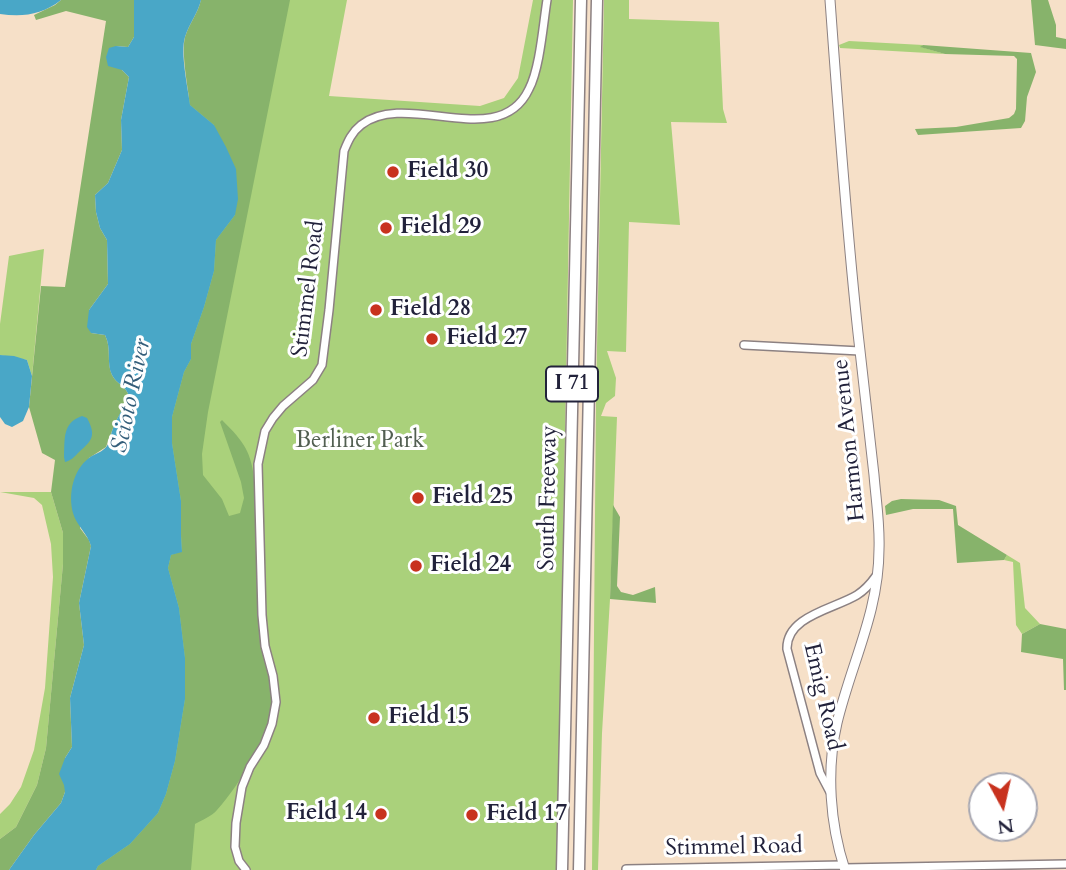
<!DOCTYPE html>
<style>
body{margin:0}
#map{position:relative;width:1066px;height:870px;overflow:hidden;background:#f6e0c8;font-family:Cardo,serif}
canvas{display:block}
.north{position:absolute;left:968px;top:772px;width:70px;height:70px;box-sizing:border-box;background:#fff;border:2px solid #a7a7b1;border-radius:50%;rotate:172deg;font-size:19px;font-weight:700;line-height:28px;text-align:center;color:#22223b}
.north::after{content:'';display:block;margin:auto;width:24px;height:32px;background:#c8321e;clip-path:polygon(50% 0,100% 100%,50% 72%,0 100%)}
</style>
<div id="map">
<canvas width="1066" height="870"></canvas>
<div class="north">N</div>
</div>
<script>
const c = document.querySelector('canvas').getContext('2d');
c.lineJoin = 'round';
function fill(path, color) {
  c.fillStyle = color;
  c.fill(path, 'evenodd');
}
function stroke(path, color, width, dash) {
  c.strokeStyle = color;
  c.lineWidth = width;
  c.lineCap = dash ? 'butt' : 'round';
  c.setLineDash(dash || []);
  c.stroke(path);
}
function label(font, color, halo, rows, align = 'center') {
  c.font = font + ' Cardo,serif';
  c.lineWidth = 6;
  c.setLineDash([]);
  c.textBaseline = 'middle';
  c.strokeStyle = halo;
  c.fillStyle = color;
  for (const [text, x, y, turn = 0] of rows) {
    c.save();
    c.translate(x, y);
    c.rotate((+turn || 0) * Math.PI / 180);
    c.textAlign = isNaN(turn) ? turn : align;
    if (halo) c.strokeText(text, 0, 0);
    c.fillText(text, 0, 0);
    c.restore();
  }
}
const green = new Path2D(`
 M201,0h146l-18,96 151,10 24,-8 14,-20 15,-78h12l-12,73 -5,15 -16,20 6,1 12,-15 6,-16 13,-78h24l-16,870h-461l103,-860z
 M604,0h25v19l90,3 4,87 4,14 -56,-1 9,103 -51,-3 -3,130 -19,-1 9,27 -1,18 -9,7 -5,13 16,1 -7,182 -8,134 -4,137h-6l4,-473z
 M849,41l74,4 -2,2 24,7 -105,-6 -1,-3z
 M44,249l-12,127 -5,-16 -27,-5v-31l9,-68z
 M0,492h51l12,41v31l-17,184 -9,37 -21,42 -16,12v-25l10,-10 11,-17 13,-37 11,-62 8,-111 -2,-33 -9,-39 -8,-7z
 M1007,555l13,8 5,45 15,16 -18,10 -6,-9 -3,-63 -9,-2z`);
const forest = new Path2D(`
 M61,0h73v37l-6,10 -12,-1 6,24 7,7 -8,43 1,30 -14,33 -13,12 1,17 4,16 7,12 1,44 -19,26 2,23 14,2c7,14 1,27 7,40 4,9 15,11 17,22l-14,26 -9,24 -17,11 -9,70 9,12 2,6 -12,57 5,42 -14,53 2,49 -7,11v34l-4,11 -27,32 -25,35h-9v-31l16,-12 21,-42 9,-37 17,-184v-31l-12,-41 4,-32 -13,-7 -13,-46 12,-121 24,1 41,-266 -40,-10 -30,9 -2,-5 21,-10z
 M201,0h89l-82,412 -6,42 1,21 19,24 7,17 11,-3 4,-15 -3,-16 -21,-60 2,-2c23,23 29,31 33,64 1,45 1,89 4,134 1,26 12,52 13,78 1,34 -32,89 -55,114 -5,6 -15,10 -22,14l-4,46h-95l2,-4 32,-22 28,-31 8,-19 9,-33 10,-62v-41l-6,-50 -11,-40 3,-13 11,-4 -1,-16v-34l-9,-58v-26l12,-45 7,-13v-15l13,-37 10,-36 2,-31 19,-25 -21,-90 -24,-20c-2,-16 -9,-53 -5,-68 4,-13 13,-24 16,-37z
 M1031,0h17l8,25v12l10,2v10l-31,-4z
 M923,45l108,8 5,19 -9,25 -2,24 -4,7 -103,7 -3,-6 41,-2 53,-9 5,-4 2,-5 1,-50 -3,-3 -69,-2 -25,-7z
 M901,499l38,1 17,6 2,19 49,30 -3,5 -47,3 -4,-54h-40l-27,6 -1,-9 7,-5z
 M613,505l7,12 -3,69 4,6 12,3 22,-8 1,16 -46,-4z
 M1040,624l26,5v61h-2l-1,-31 -42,-7 1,-18z`);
const water = new Path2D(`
 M0,0h61c-19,15 -38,17 -61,14z
 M134,0h67c-3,13 -12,24 -16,37 -5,16 3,51 5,68l24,20 12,22 10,22 2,30 -3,16 -19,25 -2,31 -10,36 -13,37v15l-7,13 -12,45v26l9,58v34l1,17 -11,3 -3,13 11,40 6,50v41l-10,62 -9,33 -8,19 -28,31 -32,22 -2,4h-87l25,-35 27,-32 4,-11 -1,-7 -5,-11 6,-16 7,-11 -2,-49 14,-53 -5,-42 12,-57c-3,-12 -15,-21 -18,-33 -5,-19 0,-43 16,-55 5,-4 14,-6 18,-12 3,-5 4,-14 7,-20 4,-10 10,-20 15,-29 -2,-11 -13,-13 -17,-22 -6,-12 0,-26 -7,-40l-14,-2 -4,-6 2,-17 19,-26 -1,-44 -7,-12 -4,-16 -1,-17 13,-12 14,-33 -1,-30 8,-43 -7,-7 -14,-4 -2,-9 3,-9 7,-2 12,1 6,-10z
 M0,355l14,1 13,4 5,16 -3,31 -6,14 -11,6 -7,-3 -5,-7z
 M82,416l5,2c9,17 6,22 -8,34 -5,5 -7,8 -14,10l-1,-5c1,-18 -2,-34 18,-41z`);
const minor = new Path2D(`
 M744,345l116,6
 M830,792l-10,-19 -33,-124c-1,-33 47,-40 70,-54 8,-5 14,-12 19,-19
 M844,868l222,-4
 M626,869l217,-4
 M246,870l-7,-9 -4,-14 1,-24 6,-36 8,-20 14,-22 8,-21 4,-22 -3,-26 -8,-30 -3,-31 -4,-151 7,-33 8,-13 10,-12 30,-26 9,-15 7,-55 15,-159c4,-10 8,-19 17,-26 46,-36 138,28 168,-36 11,-21 14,-64 18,-89`);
const major = new Path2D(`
 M830,0c8,111 16,222 28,333 5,47 11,95 16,142 2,25 6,49 5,74 0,63 -28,115 -42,174 -11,48 -7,101 8,147`);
const highway = new Path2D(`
 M562,870l19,-870
 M579,870l18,-870`);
const markers = [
 [393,172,7,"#c8321e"],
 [386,228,7,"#c8321e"],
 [376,310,7,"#c8321e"],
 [432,339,7,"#c8321e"],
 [418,498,7,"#c8321e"],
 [416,566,7,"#c8321e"],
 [374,718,7,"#c8321e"],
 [381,814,7,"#c8321e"],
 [472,815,7,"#c8321e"]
];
const shields = [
 [572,384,52]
];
const shieldNames = [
 ["I 71",572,384]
];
const poiNames = [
 ["Field 30",407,172],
 ["Field 29",400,228],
 ["Field 28",390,310],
 ["Field 27",446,339],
 ["Field 25",432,498],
 ["Field 24",430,566],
 ["Field 15",388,718],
 ["Field 14",367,814,"right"],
 ["Field 17",486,815]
];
const streetNames = [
 ["Stimmel Road",309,289,-83],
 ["Harmon Avenue",850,440,-96],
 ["South Freeway",549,498,-89],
 ["Emig Road",822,697,77],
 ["Stimmel Road",734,848,-1]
];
const parkNames = [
 ["Berliner Park",360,442]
];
const waterNames = [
 ["Scioto River",132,396,-78]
];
fill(green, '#aad17b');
fill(forest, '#87b36b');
fill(water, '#49a7c7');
stroke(minor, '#8c8182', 10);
stroke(major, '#8c8182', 11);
stroke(highway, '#8c8182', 13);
stroke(minor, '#fff', 7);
stroke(major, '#fff', 9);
stroke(highway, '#fff', 10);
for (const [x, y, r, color] of markers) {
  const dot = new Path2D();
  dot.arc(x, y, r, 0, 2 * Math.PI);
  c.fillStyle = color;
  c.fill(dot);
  stroke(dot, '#fff', 2.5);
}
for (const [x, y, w] of shields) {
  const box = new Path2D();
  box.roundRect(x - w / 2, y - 17.5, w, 35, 5);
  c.fillStyle = '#fff';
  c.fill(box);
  stroke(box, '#22223b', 2);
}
label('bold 21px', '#22223b', null, shieldNames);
label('bold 23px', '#22223b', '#fff', poiNames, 'left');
label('23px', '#22223b', '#fff', streetNames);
label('23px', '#525f51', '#fff', parkNames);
label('italic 24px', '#345e7a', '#fff', waterNames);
</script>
